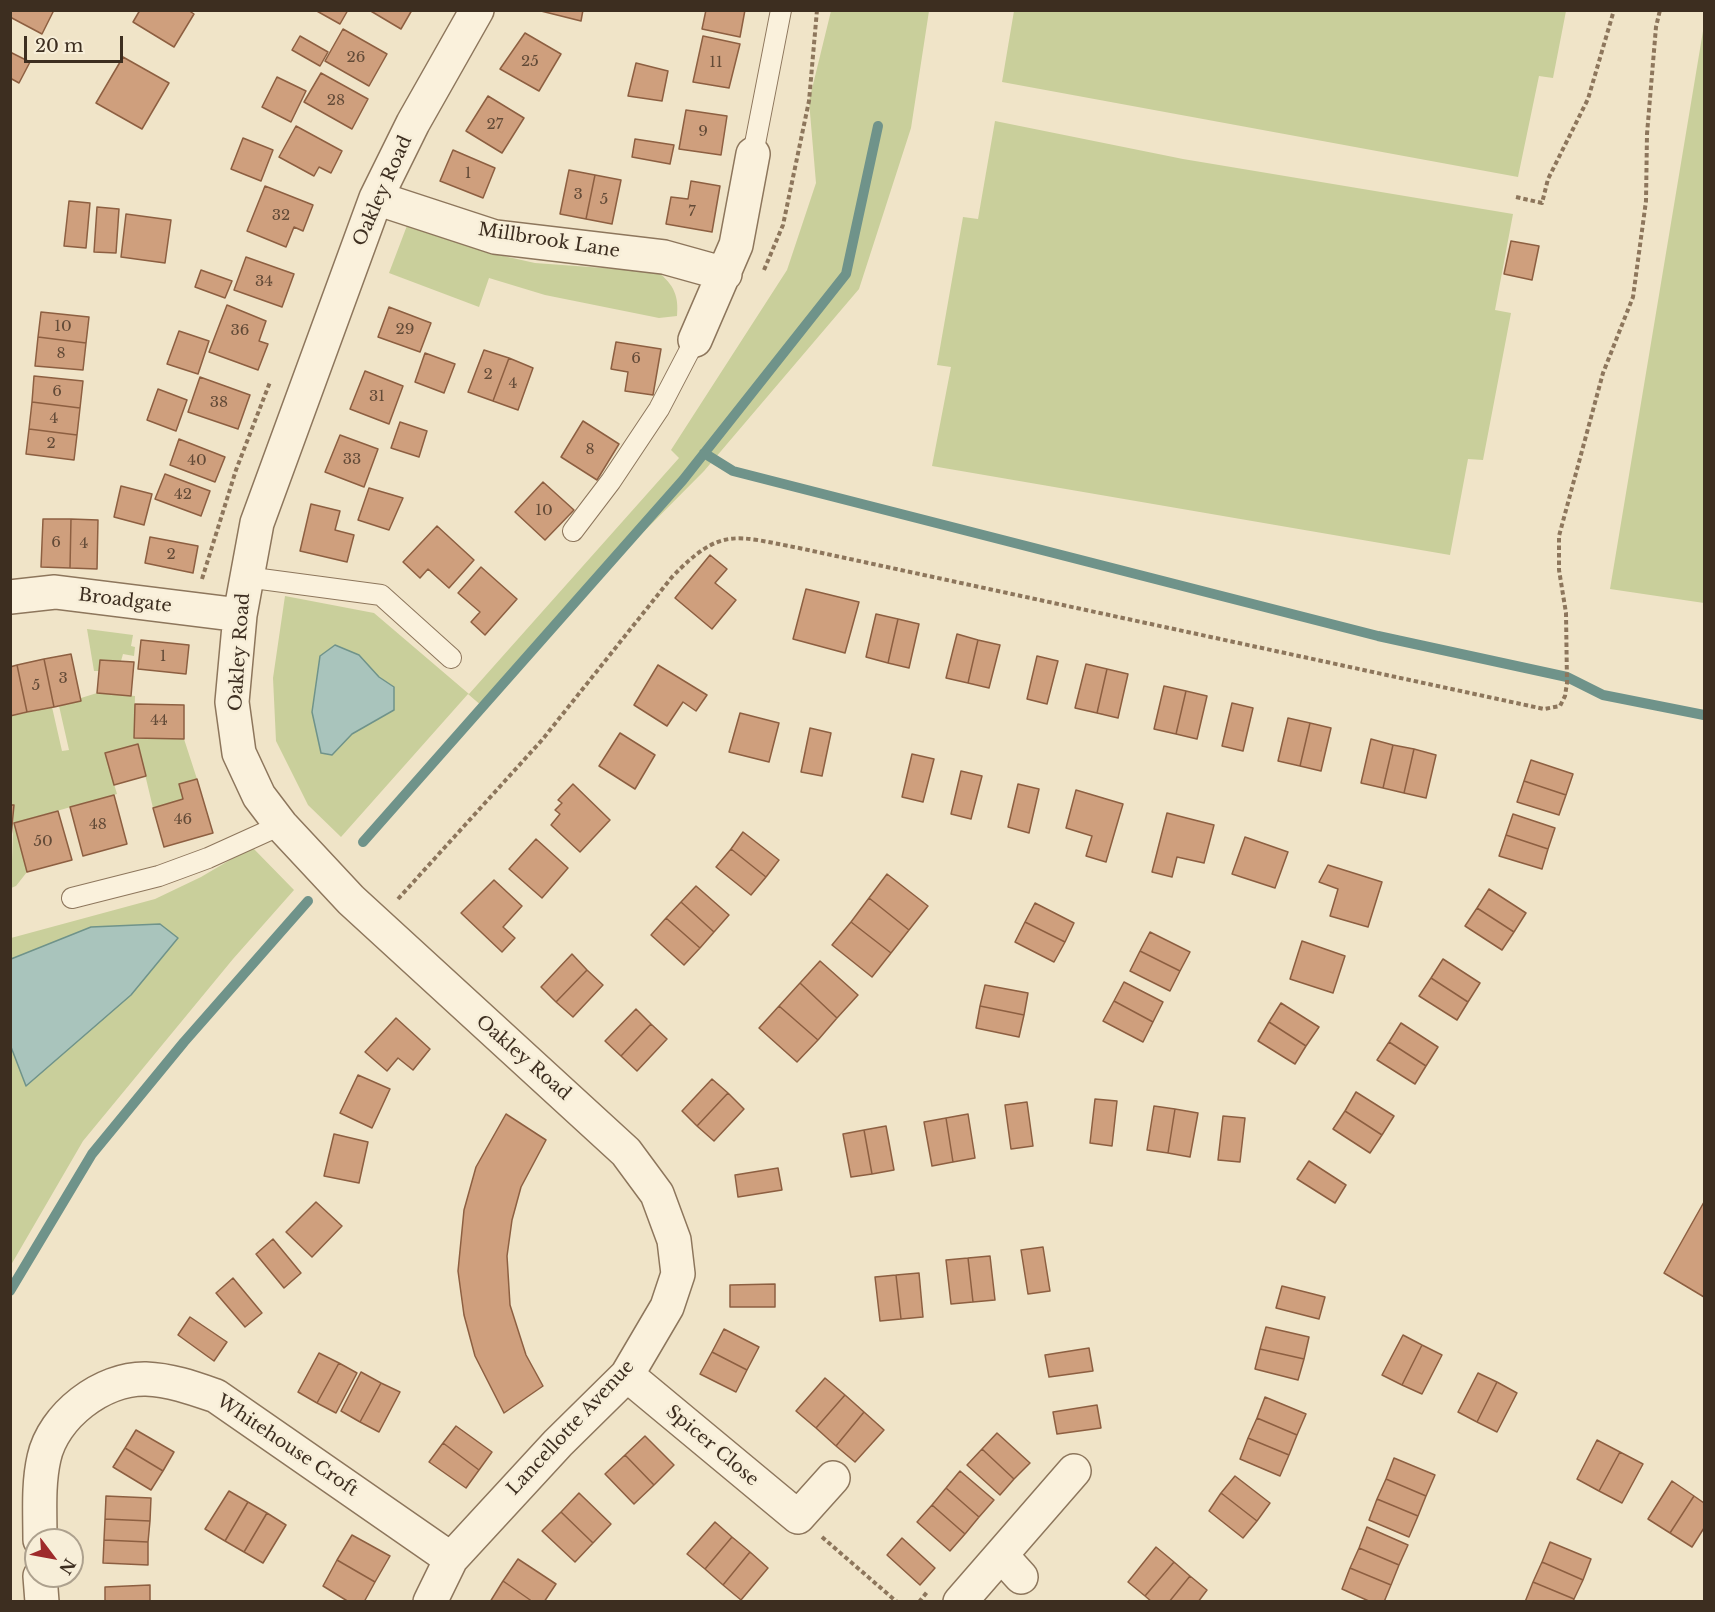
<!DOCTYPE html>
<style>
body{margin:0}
#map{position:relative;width:1715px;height:1612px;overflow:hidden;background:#f0e4c8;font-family:"Libre Baskerville",serif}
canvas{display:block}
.frame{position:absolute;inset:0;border:12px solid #3d2e20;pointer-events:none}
.north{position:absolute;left:24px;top:1528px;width:60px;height:60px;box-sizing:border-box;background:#f7eed8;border:2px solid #ada18e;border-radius:50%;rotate:122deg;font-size:16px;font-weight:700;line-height:24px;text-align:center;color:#3d2e20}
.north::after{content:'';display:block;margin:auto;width:21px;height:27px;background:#9e2a2b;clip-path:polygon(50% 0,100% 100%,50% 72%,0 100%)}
.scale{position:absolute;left:24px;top:36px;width:99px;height:27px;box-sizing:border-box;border:3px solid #3d2e20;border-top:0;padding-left:8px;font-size:18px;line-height:21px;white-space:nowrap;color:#3d2e20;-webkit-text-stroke:4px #f7eed8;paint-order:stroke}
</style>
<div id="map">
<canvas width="1715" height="1612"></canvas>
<div class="frame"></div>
<div class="north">N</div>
<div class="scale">20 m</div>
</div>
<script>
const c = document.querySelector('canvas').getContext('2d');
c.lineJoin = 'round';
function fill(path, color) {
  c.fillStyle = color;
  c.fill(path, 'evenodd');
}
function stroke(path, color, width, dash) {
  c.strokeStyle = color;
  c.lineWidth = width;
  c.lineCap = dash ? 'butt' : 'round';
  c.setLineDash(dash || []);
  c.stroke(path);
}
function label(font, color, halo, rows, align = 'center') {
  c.font = font + ' "Libre Baskerville",serif';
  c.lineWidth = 5;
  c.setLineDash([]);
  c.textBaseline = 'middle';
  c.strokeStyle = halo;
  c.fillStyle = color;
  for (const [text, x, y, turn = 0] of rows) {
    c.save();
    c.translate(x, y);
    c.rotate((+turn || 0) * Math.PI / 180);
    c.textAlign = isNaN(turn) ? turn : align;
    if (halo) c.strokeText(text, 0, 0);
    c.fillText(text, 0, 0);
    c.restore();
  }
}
const green = new Path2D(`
 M831,11h98l-18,117 -52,161 -155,182 -124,125 -97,111 -15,-13 -127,143 -33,-32 -32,-64 -3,-63 12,-82 89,17 95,81 210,-236 -8,-8 116,-180 29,-87 -7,-82z
 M1014,11v-1l552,1 -13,67 -14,-2 -21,101 -516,-95z
 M1704,25v578l-94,-14z
 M995,121l188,38 330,55 -18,96 16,3 -28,147 -15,-1 -18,96 -518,-89 19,-99 -14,-2 26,-148 15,2z
 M408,223l82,30 45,10 123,9c16,13 21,24 19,44l-18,2 -114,-23 -56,-17 -10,29 -90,-34z
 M87,629l46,6 -2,11 4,1 -1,9 -11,-2 -2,7 -21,-1 -1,11h-5z
 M97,693l38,3 -1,42 50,1 13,40 -18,5 4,15 -30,9 -15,-63 -33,8 12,41 -103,29 13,49 -11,14 -5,2 3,-83h-4l1,-89 41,-9 10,44 7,-1 -10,-44 22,-5v-3z
 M252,847l42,43 -61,69 -150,182 -72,124v-327l144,-39 46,-22z`);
const water = new Path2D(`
 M335,645l24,10 20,22 15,10v23l-42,24 -20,21 -11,-2 -9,-41 8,-56z
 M160,924l18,14 -47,57 -105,91 -15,-39v-88l80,-32z`);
const stream = new Path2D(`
 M704,453l29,18 645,165 189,41 36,18 101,20
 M363,842l320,-362 163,-206 32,-148
 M10,1291l82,-137 92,-112 124,-141`);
const building = new Path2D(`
 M10,10h44l-12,24 -32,-17z
 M140,10h48l6,4 -20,33 -41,-25z
 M315,10h33l-8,14z
 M369,10h43l-11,19z
 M537,10h46l-2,11z
 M706,10h39l-5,27 -38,-8z
 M343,29l44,25 -18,32 -44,-25z
 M525,33l36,21 -22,37 -39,-22z
 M300,36l28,16 -8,14 -28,-16z
 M703,36l37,8 -11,44 -36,-6z
 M10,52l20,10 -11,21 -9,-5z
 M123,57l46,26 -27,46 -46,-26z
 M636,63l32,8 -6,30 -34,-5z
 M321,73l47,26 -16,30 -48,-27z
 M277,77l29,14 -15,31 -29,-15z
 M488,96l36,22 -22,35 -36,-22z
 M686,110l41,6 -6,39 -42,-6z
 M296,126l46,25 -11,22 -12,-6 -5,9 -35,-19z
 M243,138l30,12 -12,31 -30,-12z
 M635,139l39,6 -4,19 -38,-7z
 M453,150l42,18 -12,30 -43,-17z
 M569,170l26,5 -9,44 -26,-5z
 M595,175l26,5 -9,44 -26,-5z
 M691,181l29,5 -8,46 -46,-8 5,-27 17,2z
 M265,186l48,19 -10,26 -9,-4 -8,20 -39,-16z
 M69,201l21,2 -4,45 -22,-2z
 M97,207l22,2 -3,44 -22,-1z
 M126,214l45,6 -6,43 -44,-6z
 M1511,241l28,5 -7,34 -28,-6z
 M246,257l48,17 -12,33 -48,-17z
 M201,270l31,11 -7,17 -30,-11z
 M227,305l39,16 -7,20 9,3 -10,26 -49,-18z
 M389,307l42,16 -11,29 -42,-15z
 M41,312l48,5 -3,26 -48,-6z
 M179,331l30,10 -11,33 -31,-10z
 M38,337l48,6 -3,27 -48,-4z
 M616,342l45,7 -8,46 -28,-4 3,-19 -17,-3z
 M484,350l25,8 -16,43 -25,-9z
 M425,353l30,11 -11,29 -29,-11z
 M509,358l24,10 -15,42 -25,-9z
 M365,371l38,15 -14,38 -39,-15z
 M34,376l49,5 -3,27 -48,-6z
 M200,377l50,18 -12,34 -50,-17z
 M158,389l29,11 -11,31 -29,-11z
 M32,402l48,6 -3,27 -48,-6z
 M583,421l36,23 -22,36 -36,-23z
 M400,422l27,9 -8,26 -28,-9z
 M29,429l48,6 -3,25 -48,-6z
 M340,435l38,14 -14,38 -39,-15z
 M179,439l46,18 -10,25 -45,-17z
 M165,474l45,17 -9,25 -46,-17z
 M543,482l31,28 -29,30 -30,-28z
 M121,486l31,8 -8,31 -30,-8z
 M369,488l34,10 -14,32 -31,-10z
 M311,504l29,7 -5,19 19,5 -7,27 -47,-11z
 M43,519h28l-1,49 -29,-1z
 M71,519l27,1 -1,49 -27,-1z
 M437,526l37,34 -25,28 -21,-19 -8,9 -17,-16z
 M150,537l48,9 -5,27 -48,-10z
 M710,555l17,14 -12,14 21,17 -24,29 -37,-31z
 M481,567l36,32 -32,36 -14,-13 9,-10 -22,-19z
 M806,589l53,13 -14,51 -52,-14z
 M876,614l22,5 -10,44 -22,-6z
 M898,619l21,5 -10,44 -21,-5z
 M957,634l21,6 -10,43 -22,-5z
 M141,640l48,5 -3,29 -48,-5z
 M978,640l22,5 -11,43 -21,-5z
 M71,654l10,47 -27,6 -10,-48z
 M1037,656l21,5 -11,43 -20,-5z
 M44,659l10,48 -27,5 -10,-47z
 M100,660l34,2 -3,34 -34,-3z
 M1086,664l21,5 -10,44 -22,-5z
 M17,665l10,47 -17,4v-49z
 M658,665l49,30 -11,16 -13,-9 -16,24 -33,-21z
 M1107,669l21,5 -10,44 -21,-5z
 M1164,686l22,5 -10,43 -22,-5z
 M1186,691l21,5 -10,43 -21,-5z
 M1232,703l21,5 -10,43 -21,-5z
 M135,704l49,1v34l-50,-1z
 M740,713l39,10 -10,39 -40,-10z
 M1288,718l22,5 -10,43 -22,-5z
 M1310,723l21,5 -10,43 -21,-5z
 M810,728l21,5 -9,43 -21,-4z
 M620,733l35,22 -20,34 -36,-23z
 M1371,739l22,6 -10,43 -22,-5z
 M138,744l8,32 -32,9 -9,-32z
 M1393,745l21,4 -10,44 -21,-5z
 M1414,749l22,6 -10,43 -22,-5z
 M912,754l22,5 -11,43 -21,-5z
 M1531,760l42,14 -7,21 -42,-14z
 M961,771l21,5 -11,43 -20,-5z
 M197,779l16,54 -49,14 -11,-39 30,-9 -4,-15z
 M1524,781l42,14 -7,20 -42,-13z
 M573,784l37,36 -30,32 -29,-27 9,-11 -5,-4 7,-7 -4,-3z
 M1018,784l21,5 -10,44 -21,-6z
 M1076,790l47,14 -17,58 -20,-6 6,-20 -26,-8z
 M114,795l13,49 -44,12 -13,-49z
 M10,805h4l-3,32h-1z
 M58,811l14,49 -45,12 -13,-49z
 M1167,813l47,12 -10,38 -27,-6 -5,20 -20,-5z
 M1513,814l42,14 -7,21 -42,-14z
 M743,832l36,28 -13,17 -35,-28z
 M1506,835l42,14 -6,20 -43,-13z
 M1245,837l43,15 -13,36 -43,-14z
 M536,839l32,29 -26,30 -33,-29z
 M731,849l35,28 -15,18 -35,-28z
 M1328,865l54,17 -14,45 -38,-11 8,-27 -19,-7z
 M887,874l41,32 -19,24 -40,-32z
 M494,880l28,26 -19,21 12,11 -13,14 -41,-39z
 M696,886l33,29 -15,17 -33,-30z
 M1489,889l37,24 -12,19 -37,-24z
 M869,898l40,32 -18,23 -40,-31z
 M681,902l33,30 -14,16 -34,-30z
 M1035,903l39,20 -9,19 -40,-20z
 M1477,908l37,24 -12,18 -37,-24z
 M666,918l34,30 -16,17 -33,-30z
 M851,922l40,31 -19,24 -40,-32z
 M1025,922l40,20 -11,20 -39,-20z
 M1150,932l40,20 -10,19 -40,-20z
 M1302,941l43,15 -12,37 -43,-14z
 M1140,951l40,20 -10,20 -40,-20z
 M572,954l15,16 -31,32 -15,-15z
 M1443,959l37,24 -12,19 -37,-24z
 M820,961l38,34 -21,23 -37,-35z
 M587,970l16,15 -30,32 -17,-15z
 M1431,978l37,24 -11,18 -38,-24z
 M1124,982l39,20 -10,20 -39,-21z
 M800,983l37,35 -19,22 -39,-34z
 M985,985l43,8 -4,22 -44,-9z
 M1114,1001l39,21 -10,20 -40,-21z
 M1281,1003l38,24 -13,19 -37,-24z
 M779,1006l39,34 -21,22 -38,-34z
 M980,1006l44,9 -5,22 -43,-9z
 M636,1009l15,15 -30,32 -16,-15z
 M396,1018l34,31 -17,21 -15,-12 -11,13 -22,-19z
 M1269,1022l37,24 -11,18 -37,-23z
 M1401,1023l37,24 -12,19 -37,-24z
 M651,1024l16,15 -30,32 -16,-15z
 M1389,1042l37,24 -11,18 -38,-24z
 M358,1075l32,14 -18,39 -32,-15z
 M712,1079l16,14 -31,33 -15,-15z
 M1356,1092l38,24 -12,19 -37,-24z
 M728,1093l16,16 -30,32 -17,-15z
 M1095,1099l22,2 -5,45 -22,-3z
 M1027,1102l6,44 -22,3 -6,-44z
 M1154,1106l21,3 -7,44 -21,-3z
 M1175,1109l23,4 -8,44 -22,-4z
 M1345,1111l37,24 -12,18 -37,-24z
 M506,1114l40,26 -25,47 -9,33 -5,36 3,49 16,50 17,31 -39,27 -29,-57 -11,-41 -6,-44 6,-61 12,-43z
 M968,1114l7,44 -22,4 -7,-44z
 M1223,1116l22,2 -5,44 -22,-2z
 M946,1118l7,44 -21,4 -8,-44z
 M886,1126l8,44 -22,4 -8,-44z
 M864,1130l8,44 -21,3 -8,-43z
 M334,1134l34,8 -9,41 -35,-7z
 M1309,1161l37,24 -11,18 -38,-24z
 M778,1168l4,22 -44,7 -3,-22z
 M316,1202l26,24 -30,31 -26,-25z
 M1704,1202v95l-40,-24z
 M273,1239l28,34 -17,15 -28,-34z
 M1043,1247l7,44 -22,3 -7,-44z
 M990,1256l5,44 -22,2 -5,-44z
 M968,1258l5,44 -22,2 -5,-44z
 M919,1273l4,44 -22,2 -5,-44z
 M896,1275l5,44 -21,2 -5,-44z
 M233,1278l29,35 -17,14 -29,-34z
 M775,1284v23h-45v-22z
 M1282,1286l43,11 -6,22 -43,-11z
 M190,1317l37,25 -13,19 -36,-26z
 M1266,1327l43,10 -5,22 -44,-10z
 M724,1329l35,18 -12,23 -35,-18z
 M1403,1335l19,10 -20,40 -20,-10z
 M1422,1345l20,10 -20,39 -20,-9z
 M1089,1348l4,23 -44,6 -4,-22z
 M1260,1349l44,10 -6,21 -43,-11z
 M712,1352l35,18 -11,22 -36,-18z
 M319,1353l20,10 -22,40 -19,-11z
 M339,1363l18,10 -21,40 -19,-10z
 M361,1372l20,11 -21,39 -19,-11z
 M1478,1373l19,9 -20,40 -19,-10z
 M825,1378l20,17 -29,33 -20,-17z
 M1497,1382l20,11 -20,39 -20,-10z
 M381,1383l19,9 -21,40 -19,-10z
 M845,1395l19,17 -28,34 -20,-18z
 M1265,1397l41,17 -9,21 -40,-17z
 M1097,1405l4,23 -44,6 -4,-22z
 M864,1412l20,18 -29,32 -19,-16z
 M1257,1418l40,17 -8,20 -41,-17z
 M456,1426l36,26 -13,18 -36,-27z
 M136,1430l38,22 -11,19 -38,-23z
 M997,1433l33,30 -16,16 -32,-30z
 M645,1436l29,29 -20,20 -29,-30z
 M1248,1438l41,17 -9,21 -40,-17z
 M1597,1440l23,12 -21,39 -22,-12z
 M443,1443l36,27 -13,18 -37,-26z
 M125,1448l38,23 -12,19 -38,-23z
 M982,1449l32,30 -14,16 -33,-30z
 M1620,1452l23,12 -21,39 -23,-12z
 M625,1455l29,30 -20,19 -29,-30z
 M1394,1458l41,17 -9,21 -40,-17z
 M960,1471l34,29 -15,17 -33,-29z
 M1235,1476l35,27 -13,18 -36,-28z
 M1386,1479l40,17 -8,20 -41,-17z
 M1672,1481l22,15 -24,37 -22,-14z
 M946,1488l33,29 -14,17 -33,-29z
 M229,1491l19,11 -23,39 -20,-12z
 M579,1493l32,31 -18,19 -32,-31z
 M1221,1493l36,28 -14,17 -34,-27z
 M106,1496l45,2 -1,23 -45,-2z
 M1694,1496l10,7v25l-12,19 -22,-14z
 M1377,1499l41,17 -9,21 -40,-17z
 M248,1502l19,11 -23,39 -19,-11z
 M932,1505l33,29 -15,17 -33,-29z
 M561,1512l32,31 -18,19 -33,-31z
 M267,1513l19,12 -23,38 -19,-11z
 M105,1519l45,2 -2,21 -44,-2z
 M715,1522l17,15 -27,32 -18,-15z
 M1367,1527l41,18 -9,20 -40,-17z
 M352,1535l38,21 -15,26 -38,-22z
 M732,1537l18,15 -27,33 -18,-16z
 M902,1538l33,30 -15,17 -33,-30z
 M104,1540l44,2v23l-45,-2z
 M1550,1542l41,17 -8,21 -41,-18z
 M1156,1547l18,15 -29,34 -17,-14z
 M1359,1548l40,17 -8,20 -41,-17z
 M750,1552l18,16 -27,32 -18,-15z
 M518,1559l38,25 -12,18h-11l-30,-21z
 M337,1560l38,22 -11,20h-15l-26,-16z
 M1174,1562l16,14 -21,26h-17l-7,-6z
 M1542,1562l41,18 -9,19 -41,-17z
 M1350,1568l41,17 -7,17h-13l-29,-13z
 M1190,1576l17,14 -9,12h-29z
 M503,1581l30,21h-43z
 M1533,1582l41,17 -1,3h-48z
 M150,1585v17h-45v-15z`);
const path = new Path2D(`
 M1516,197l26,6 6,-24 40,-80 26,-89
 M764,270l19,-45 26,-124 8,-91
 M202,579l34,-109 34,-88
 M398,899l144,-159 130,-163c49,-51 63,-41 127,-29l745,161 16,-3 5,-10 2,-13 -1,-70 -7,-43v-34l44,-163 30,-76 13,-96 1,-67 9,-107 4,-17
 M822,1537l75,65
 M919,1602l8,-10`);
const lane = new Path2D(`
 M753,154l28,-144
 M573,531l38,-50 48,-72 36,-69
 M246,577l135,18 70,63
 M72,898l87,-22 49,-18 73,-33`);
const street = new Path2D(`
 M376,198l119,39 169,20 61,17
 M695,340l41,-95 17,-91
 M10,597l45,-5 185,23
 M627,1375l171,142 35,-39
 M40,1540c0,-27 -2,-56 4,-82 9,-42 58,-80 102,-79 25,1 47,9 70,17l235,163
 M1001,1555l20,22
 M40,1576l2,26
 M430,1602l21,-43 107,-116 69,-68 40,-68 11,-33 -4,-34 -17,-46 -31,-42 -275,-252 -70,-75 -22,-29 -20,-43 -7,-51 8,-87 17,-92 119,-325 37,-75 64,-113
 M960,1602l114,-131`);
const numberNames = [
 ["26",356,58],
 ["25",530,62],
 ["11",716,63],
 ["28",336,101],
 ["27",495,125],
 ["9",703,132],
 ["1",468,174],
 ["3",578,195],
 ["5",604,200],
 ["7",692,212],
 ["32",281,216],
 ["34",264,282],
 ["10",63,327],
 ["29",405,330],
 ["36",240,331],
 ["8",61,354],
 ["6",636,359],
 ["2",488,375],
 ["4",513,384],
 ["6",57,392],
 ["31",377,397],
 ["38",219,403],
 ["4",54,419],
 ["2",51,444],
 ["8",590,450],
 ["33",352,460],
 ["40",197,461],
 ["42",183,495],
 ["10",544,511],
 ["6",56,543],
 ["4",84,544],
 ["2",171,555],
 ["1",163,657],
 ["3",63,679],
 ["5",36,686],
 ["44",159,721],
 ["46",183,820],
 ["48",98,825],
 ["50",43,842]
];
const streetNames = [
 ["Oakley Road",383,191,-66],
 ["Millbrook Lane",549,241,9],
 ["Broadgate",125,601,7],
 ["Oakley Road",240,652,-86],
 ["Oakley Road",523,1058,41],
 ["Lancellotte Avenue",571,1428,-47],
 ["Whitehouse Croft",287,1446,34],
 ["Spicer Close",712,1446,40]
];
fill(green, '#c9cf9b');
fill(water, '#a9c4bc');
stroke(water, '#6f938a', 1.5);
stroke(stream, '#6f938a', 10);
fill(building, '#cf9f7d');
stroke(building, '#8d5f41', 1.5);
stroke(lane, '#8d765c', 22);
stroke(street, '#8d765c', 36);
stroke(path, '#8d765c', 4, [4.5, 3]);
stroke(lane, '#faf1dc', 20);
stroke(street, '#faf1dc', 33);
label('15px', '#624a37', null, numberNames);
label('18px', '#3d2e20', '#f7eed8', streetNames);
</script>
